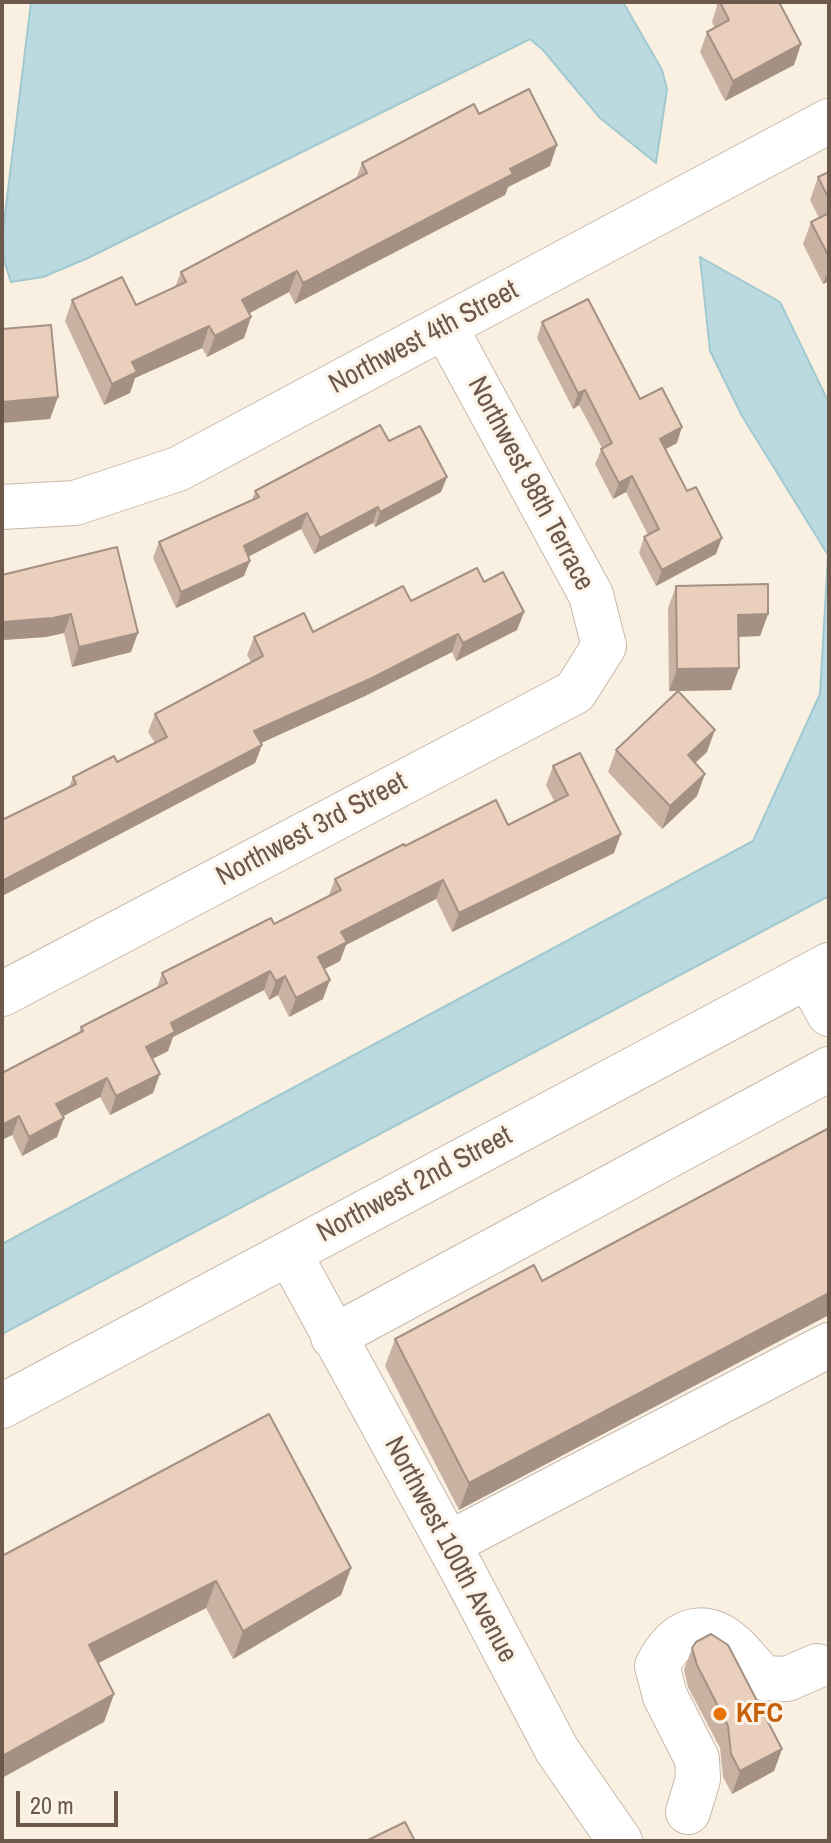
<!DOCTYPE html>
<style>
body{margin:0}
#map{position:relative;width:831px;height:1843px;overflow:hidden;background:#f9f0e2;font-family:"Archivo Narrow",sans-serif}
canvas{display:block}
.frame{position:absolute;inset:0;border:4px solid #6d584c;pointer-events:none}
.scale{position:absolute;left:16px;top:1791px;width:102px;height:36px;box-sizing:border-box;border:4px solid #6d584c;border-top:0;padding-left:10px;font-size:24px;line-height:28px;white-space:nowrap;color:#6d584c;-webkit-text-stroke:6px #fcf4e8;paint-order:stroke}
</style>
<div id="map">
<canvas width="831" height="1843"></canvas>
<div class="frame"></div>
<div class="scale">20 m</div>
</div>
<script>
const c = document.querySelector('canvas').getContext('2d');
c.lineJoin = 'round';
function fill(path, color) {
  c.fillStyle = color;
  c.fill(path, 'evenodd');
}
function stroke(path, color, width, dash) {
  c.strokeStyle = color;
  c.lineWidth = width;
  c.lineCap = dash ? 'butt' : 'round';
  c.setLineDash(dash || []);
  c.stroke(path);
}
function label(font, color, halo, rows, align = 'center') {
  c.font = font + ' "Archivo Narrow",sans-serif';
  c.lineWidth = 6;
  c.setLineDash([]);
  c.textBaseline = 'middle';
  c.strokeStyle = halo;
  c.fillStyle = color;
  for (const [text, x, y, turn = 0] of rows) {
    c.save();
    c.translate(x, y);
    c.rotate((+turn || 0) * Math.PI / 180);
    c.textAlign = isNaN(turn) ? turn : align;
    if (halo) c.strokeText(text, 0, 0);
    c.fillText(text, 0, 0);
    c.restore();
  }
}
const water = new Path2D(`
 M31,2h592l39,68 5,19 -11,74 -56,-45 -57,-68 -13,-11 -442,219 -45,19 -32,5 -7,-21 -1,-30z
 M700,257l80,45 49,101v493l-827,438v-90l751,-403 67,-147 8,-139 -86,-139 -32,-65z`);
const minor = new Path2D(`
 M2,507l73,-4 103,-34 651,-348
 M808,976l21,38
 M2,994l573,-302 29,-46 -13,-51 -146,-268
 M289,1253l174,318 94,179 63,91
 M333,1337l496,-268
 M2,1406l827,-441
 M448,1544l381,-199
 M688,1812l10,-33 -1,-20 -32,-63 -8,-30c17,-33 44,-50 76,-21 11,10 20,23 31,33l23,1 30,-13`);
const wall = new Path2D(`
 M715,2h64l22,42 -7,21 -69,36 -25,-49 7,-20 8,-4 -3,-6 5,-16z
 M479,114l71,52 -42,21 -3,8 -210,109 -6,-12 -40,21 2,4 -7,21 -37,19 -5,-9 -67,30 -5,15 -26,12 -39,-84 7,-21 64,5 39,-18 6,-15 175,-93 6,-16z
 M829,172v109l-6,3 -20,-40 8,-22 8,-4 -9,-18 8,-23z
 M542,322l98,77 37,44 -12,6 51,105 -60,32 -17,-33 5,-16 4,-2 -22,-43 -13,7 -18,-35 7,-16 -23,-43 -6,4 -36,-71z
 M389,441l58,36 -6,15 -66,35 -2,-4 -59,31 -13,-25 -53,28 -4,19 -68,32 -23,-50 6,-16 93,-42 3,-9z
 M117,547l14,105 -59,15 -8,-34 -18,4 -44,3v-65z
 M484,582l40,30 -7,18 -61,31 -4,-9 -87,44 -105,47 2,2 -7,18 -253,133v-76l67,-33 4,-10 44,-15 38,-19 -7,-11 7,-18 96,-52 -4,-7 7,-18 59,-5 98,-31z
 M676,586l92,28 -8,22 -21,1 -8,53 -53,1 29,61 -12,11 2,33 -35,33 -54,-57 8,-22 62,-59h-9l-1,-83z
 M553,766l61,87 -162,79 -16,-33 -90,46 -6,16 -16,8 -1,30 -34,18 -11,-22 -9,5 -5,-10 -91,47 -5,14 -16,8 1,34 -43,22 -10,-18 -37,19 -6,21 -35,19 -10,-21 -10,-62 77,-39 2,-7 76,-39 5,-15 112,-49 55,-29 6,-16 70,-33 103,-21 46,-24 -8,-16z
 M829,1128l-370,382 -74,-144 10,-27 147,-58z
 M2,1556l349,12 -10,27 -108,64 -27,-51 -108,55 16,31 -10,28z
 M692,1648l90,101 -8,22 -42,23 -9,-17 -3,-29 -32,-61 -4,-17z`);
const shadedWall = new Path2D(`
 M801,44l-7,21 -69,36 8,-20z
 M557,145l-7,21 -42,21 -3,8 -210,109 8,-21 207,-114z
 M829,268v13l-6,3z
 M297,271l-8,21 -54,29 7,-21z
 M251,317l-7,21 -37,19 8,-21z
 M209,326l-7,22 -67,30 -5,15 -26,12 8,-21 20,-22z
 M585,390l-6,15 -6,4 5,-16z
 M58,397l-8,22 -48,4v-21z
 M682,427l-5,16 -22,12 5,-16z
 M632,476l-6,16 -13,7 6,-16z
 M447,477l-6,15 -66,35 5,-15z
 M378,507l-5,16 -59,31 6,-16z
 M307,513l-6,16 -63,33 6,-16z
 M722,538l-6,16 -60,32 6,-16z
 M250,561l-6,15 -68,32 5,-16z
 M524,612l-7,18 -61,31 7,-18z
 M71,614l-7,19 -18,4 -44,3v-18z
 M768,614l-8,22 -30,1 8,-22z
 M138,633l-7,19 -59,15 7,-20z
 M458,634l-6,18 -87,44 -117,53 6,-18z
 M739,668l-8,22 -62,1 8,-22z
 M715,730l-8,22 -27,25 8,-22z
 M262,745l-7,18 -253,133v-15z
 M705,774l-8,22 -35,33 8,-23z
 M621,834l-7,19 -162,79 7,-19z
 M443,880l-7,19 -90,46 -6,16 -29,15 7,-19 23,-25z
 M270,971l-6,19 -91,47 -5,14 -29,15 7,-19 25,-24z
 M285,976l-7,19 -9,5 7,-19z
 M330,980l-7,19 -34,18 7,-19z
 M160,1074l-7,19 -43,22 6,-19z
 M107,1078l-7,19 -50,26 6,-19z
 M19,1116l-7,19 -10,5v-15z
 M64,1118l-7,19 -35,19 7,-19z
 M829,1293v22l-370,195 10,-27z
 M351,1568l-10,27 -108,64 10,-28z
 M216,1581l-10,27 -127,65 10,-28z
 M114,1694l-10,28 -102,56v-22z
 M782,1749l-8,22 -42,23 8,-23z`);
const building = new Path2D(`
 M720,2h59l22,42 -68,37 -26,-49 22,-12z
 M529,89l28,56 -47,24 3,5 -210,109 -6,-12 -55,29 9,17 -36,19 -6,-10 -77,36 5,10 -25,12 -40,-84 50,-23 14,28 50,-23 -5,-10 186,-99 -5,-10 112,-59 5,10z
 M829,172v27l-11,-22z
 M829,213v44l-18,-35z
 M588,299l52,100 22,-11 20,39 -22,12 27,52 9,-4 26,51 -60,32 -18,-33 15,-8 -27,-53 -13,7 -18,-34 11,-6 -27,-53 -7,3 -36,-71z
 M51,325l7,72 -56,5v-73z
 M380,425l9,16 31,-15 27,51 -67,35 -2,-5 -58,31 -13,-25 -63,33 6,15 -69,31 -22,-50 100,-45 -4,-6z
 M117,547l21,86 -59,14 -8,-33 -18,4 -51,4v-47z
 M477,568l7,14 19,-10 21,40 -61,31 -5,-9 -86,44 -118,53 8,14 -260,136v-61l74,-36 -3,-7 41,-21 3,6 50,-25 -12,-23 108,-58 -9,-19 50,-24 9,19 90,-46 8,15z
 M768,584v30l-30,1 1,53 -62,1 -1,-83z
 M678,691l37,39 -27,25 17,19 -35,32 -54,-56z
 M580,753l41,81 -162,79 -16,-33 -102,52 6,10 -29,15 12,23 -34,18 -11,-22 -9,5 -6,-10 -99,52 4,9 -29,15 14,27 -44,22 -9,-18 -51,26 8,14 -35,19 -10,-21 -17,9v-52l81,-42 -2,-4 86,-44 -5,-10 109,-55 3,6 67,-34 -6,-11 69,-35 1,2 91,-46 12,25 60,-30 -15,-29z
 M829,1128v165l-360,190 -74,-144 139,-74 8,16z
 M269,1414l82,154 -108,63 -27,-50 -127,64 25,49 -112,62v-200z
 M711,1634l17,11 54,104 -42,22 -9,-17 -3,-28 -31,-61 -5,-17 4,-6z
 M405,1822l10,19h-49z`);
const markers = [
 [720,1714,8,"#e8710a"]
];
const streetNames = [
 ["Northwest 4th Street",424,338,-28],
 ["Northwest 98th Terrace",530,484,62],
 ["Northwest 3rd Street",312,830,-28],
 ["Northwest 2nd Street",415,1185,-28],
 ["Northwest 100th Avenue",450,1550,62]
];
const foodNames = [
 ["KFC",736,1714]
];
fill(water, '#badae0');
stroke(water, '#a1c9d0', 2);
stroke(minor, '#c8b8ab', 46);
stroke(minor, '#fff', 44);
fill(wall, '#cab2a3');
fill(shadedWall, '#a49184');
fill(building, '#ebcfbd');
stroke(building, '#a49184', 2);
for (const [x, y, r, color] of markers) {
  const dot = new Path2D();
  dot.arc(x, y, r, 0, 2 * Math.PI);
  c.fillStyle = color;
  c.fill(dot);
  stroke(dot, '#fcf4e8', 3);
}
label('28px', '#6d584c', '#fcf4e8', streetNames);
label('bold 28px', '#c56008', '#fcf4e8', foodNames, 'left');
</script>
